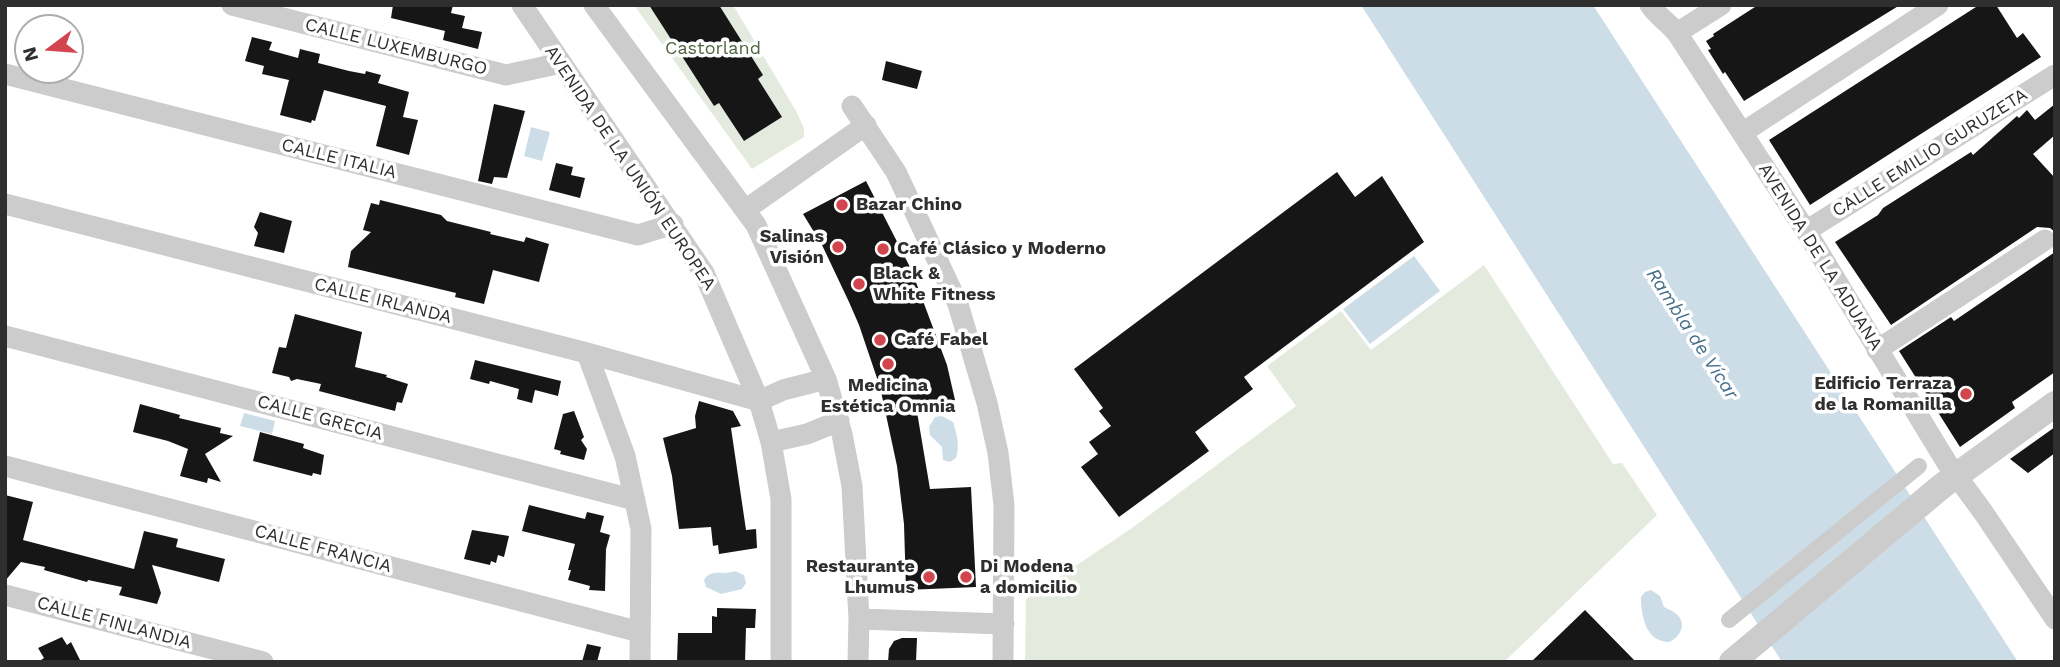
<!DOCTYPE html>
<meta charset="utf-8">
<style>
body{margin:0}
#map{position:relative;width:2060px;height:667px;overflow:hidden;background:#fff;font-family:"Work Sans",sans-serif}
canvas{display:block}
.frame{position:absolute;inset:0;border:7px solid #2f2f2f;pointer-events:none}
.north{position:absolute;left:14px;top:14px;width:70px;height:70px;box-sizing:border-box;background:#fff;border:2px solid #acacac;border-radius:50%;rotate:254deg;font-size:19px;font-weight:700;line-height:28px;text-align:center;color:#2f2f2f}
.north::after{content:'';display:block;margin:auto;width:24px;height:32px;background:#d2444e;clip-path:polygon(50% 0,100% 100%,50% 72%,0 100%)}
</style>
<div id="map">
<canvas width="2060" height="667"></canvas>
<div class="frame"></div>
<div class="north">N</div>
</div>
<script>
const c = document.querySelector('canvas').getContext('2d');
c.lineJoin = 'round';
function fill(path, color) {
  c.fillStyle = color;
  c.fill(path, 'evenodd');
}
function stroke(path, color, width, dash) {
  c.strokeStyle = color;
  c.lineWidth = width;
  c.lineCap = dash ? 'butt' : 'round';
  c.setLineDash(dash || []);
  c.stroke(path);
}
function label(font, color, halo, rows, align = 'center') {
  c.font = font + ' "Work Sans",sans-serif';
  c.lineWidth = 7;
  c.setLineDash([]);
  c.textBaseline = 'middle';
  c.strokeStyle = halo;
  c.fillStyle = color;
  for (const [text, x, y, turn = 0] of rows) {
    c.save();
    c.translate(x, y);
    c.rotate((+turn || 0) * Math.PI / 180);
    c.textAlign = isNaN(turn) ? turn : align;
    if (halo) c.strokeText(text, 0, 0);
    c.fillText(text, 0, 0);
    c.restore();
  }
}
const green = new Path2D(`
 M634,5h99l63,106 8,17v9l-52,32z
 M1484,265l129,199 9,-1 35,52 -153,147h-479l1,-63 106,-71 164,-122 -29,-40 74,-55 30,39z`);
const water = new Path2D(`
 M1361,5h232l425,657h-236z
 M531,127l19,5 -8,29 -18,-5z
 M1414,256l26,35 -70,53 -27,-35z
 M244,413l31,8 -3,13 -32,-8z
 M942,416l11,6c4,13 7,23 3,36l-6,4 -7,-2 -1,-13 -12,-12 -1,-8 6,-10z
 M735,571l9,4 2,8 -4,6 -21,5 -15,-7 -2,-7c7,-12 19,-4 31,-9z
 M1651,590l9,6 4,11c3,2 8,3 11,6 13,9 6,24 -6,29 -23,0 -28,-26 -28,-45l4,-5z`);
const building = new Path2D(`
 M393,5h60l-2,8 14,3 -3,12 20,4 -4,17 -35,-9 2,-9 -54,-13z
 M649,5h70l44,70 -5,4 24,38 -38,24 -25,-38 -5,3z
 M1758,5h142l-156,96 -19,-29 -2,2 -15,-24 3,-1 -5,-8 8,-5 -1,-2z
 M1979,5h17l21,33 6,-5 18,24 -231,148 -41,-65z
 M252,37l20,5 -3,8 29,8 2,-9 20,5 -2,9 31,8 16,3 1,-3 15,4 -3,8 31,9 -6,25 15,3 -9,35 -33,-9 10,-40 -62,-16 -9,31 -3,-1 -1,3 -31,-8 9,-35 -27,-6 2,-8 -19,-5z
 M886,61l36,10 -5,18 -35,-9z
 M494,104l31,7 -18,67 -13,-1 -2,7 -14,-3z
 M2055,104v31l-22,19 22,24v54l-5,-4 -13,-1 -146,98 -56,-83 43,-27 5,-7 88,-56 2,3 44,-39 2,2 8,-8 8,10z
 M556,163l17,4 -2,8 14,3 -5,20 -31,-8z
 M1337,172l18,25 27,-21 42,66 -180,135 9,12 -58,43 14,19 -90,66 -38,-50 17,-13 -9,-12 22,-16 -12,-15 4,-3 -29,-39z
 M866,181l45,88 36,96 8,35 -38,12 13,77 41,-2 5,100 -70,3 -2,-66 -7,-58 -17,-79 -21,-62 -10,-23 -27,-57 -19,-31z
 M380,200l61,15 6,6 44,11 -1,2 34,8 2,-5 23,7 -10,38 -46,-12 -9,34 -29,-7 1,-4 -108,-26 3,-16 20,-19 -8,-2 8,-27 8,2z
 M260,212l32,9 -8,32 -30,-7 4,-13 -4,-6z
 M2055,252v120l-43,30 3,6 -55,39 -61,-96 52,-34 3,4z
 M295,314l67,18 -7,35 32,8 -1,2 22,7 -6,19 -5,-1 -2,9 -76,-20 2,-7 -24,-5 -6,2 -2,-4 -17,-4 7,-26 7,1z
 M475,360l86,21 -3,15 -23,-6 -3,13 -15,-4 2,-10 -29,-8 -1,3 -19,-5z
 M699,401l34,10 8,15 -10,2 15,102 10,-1 1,19 -38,6 -1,-9 -5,1 -2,-19 -32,2 -7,-53 -9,-38 33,-10 -1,-12z
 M140,404l40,11 -1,3 42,10 -1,5 13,3 -28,18 16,28 -13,-4 -1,5 -27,-7 8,-27 -20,-8 -35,-9z
 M574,411l10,26 -3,3 6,9 -3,11 -24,-6 1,-3 -7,-2 9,-35z
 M2055,427v26l-27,20 -18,-14z
 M260,432l44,12 -1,4 21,7 -3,20 -8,-2 -1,3 -59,-15z
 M5,495l28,7 -10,38 111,29 10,-38 34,8 -2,8 49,12 -6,23 -67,-17 9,28 -4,11 -38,-9 3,-8 -34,-7 -1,2 -43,-12 1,-3 -24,-5 -16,19z
 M529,505l56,14 2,-7 17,4 -4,16 10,3 -4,14 -1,42 -16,-1 1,-4 -22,-6 3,-10h-3l7,-26 -53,-13z
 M472,530l37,6 -5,21 -6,-2 -2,8 -5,-2 -1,4 -26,-6z
 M717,608l39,1 -1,19h-9l-1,34h-68l1,-29h34v-17l5,1z
 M1585,610l51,52h-105z
 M62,637l5,8 4,-3 10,20h-43l6,-4 -6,-10z
 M917,638l-1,24h-28l1,-13 5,-8 8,-3z
 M587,644l14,3 -4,15h-15z`);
const pedestrian = new Path2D(`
 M1729,620l190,-154`);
const minor = new Path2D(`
 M232,5l274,70 55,-12
 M522,5l182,268 55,128 12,41 10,57v163
 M594,5l162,220 70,154 16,55 10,52 7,133 -1,43
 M1650,5c8,12 18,17 27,28l129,198 141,232 36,49 72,107
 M1677,33l44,-28
 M5,74l633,161 35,-11
 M852,106l44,66 62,132 29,99 11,50 6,52 -1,157
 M1742,133l196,-128
 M5,204l582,149 172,48 24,-11 43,-11
 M745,210l121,-85
 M1806,231l249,-156
 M5,336l630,164
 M1877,350l168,-110
 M587,353l38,103 16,73 -1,133
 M771,442l36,-8 32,-13
 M5,466l635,166
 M5,595l258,67
 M859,619l145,5`);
const tertiary = new Path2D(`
 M1732,662l210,-176 113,-82`);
const markers = [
 [842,205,7,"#d2444e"],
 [838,247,7,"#d2444e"],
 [883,249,7,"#d2444e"],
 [859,284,7,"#d2444e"],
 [880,340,7,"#d2444e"],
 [888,364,7,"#d2444e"],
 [1966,394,7,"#d2444e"],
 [929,577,7,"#d2444e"],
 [966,577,7,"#d2444e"]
];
const streetNames = [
 ["CALLE LUXEMBURGO",396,47,14],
 ["CALLE EMILIO GURUZETA",1930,153,-32],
 ["CALLE ITALIA",339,159,14],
 ["AVENIDA DE LA UNIÓN EUROPEA",630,168,56],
 ["AVENIDA DE LA ADUANA",1820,257,58],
 ["CALLE IRLANDA",383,301,14],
 ["CALLE GRECIA",320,418,15],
 ["CALLE FRANCIA",323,549,15],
 ["CALLE FINLANDIA",114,623,15]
];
const parkNames = [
 ["Castorland",713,49]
];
const poiNames = [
 ["Bazar Chino",856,205],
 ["Salinas",824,237,"right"],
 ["Visión",824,258,"right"],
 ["Café Clásico y Moderno",897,249],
 ["Black &",873,274],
 ["White Fitness",873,295],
 ["Café Fabel",894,340],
 ["Edificio Terraza",1952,384,"right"],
 ["de la Romanilla",1952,405,"right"],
 ["Medicina",888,386,"center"],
 ["Estética Omnia",888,407,"center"],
 ["Restaurante",915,567,"right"],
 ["Lhumus",915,588,"right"],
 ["Di Modena",980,567],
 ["a domicilio",980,588]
];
const waterNames = [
 ["Rambla de Vícar",1692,334,57]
];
fill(green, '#e5eade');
fill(water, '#ccdde8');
fill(building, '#161616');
stroke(pedestrian, '#ccc', 16);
stroke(minor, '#ccc', 21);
stroke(tertiary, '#ccc', 26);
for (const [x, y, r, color] of markers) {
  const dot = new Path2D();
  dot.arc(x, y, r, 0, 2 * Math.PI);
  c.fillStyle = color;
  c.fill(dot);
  stroke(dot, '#fff', 2.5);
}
label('18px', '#2f2f2f', '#fff', streetNames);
label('18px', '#526641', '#fff', parkNames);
label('bold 18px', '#2f2f2f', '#fff', poiNames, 'left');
label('italic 19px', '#456e88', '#fff', waterNames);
</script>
